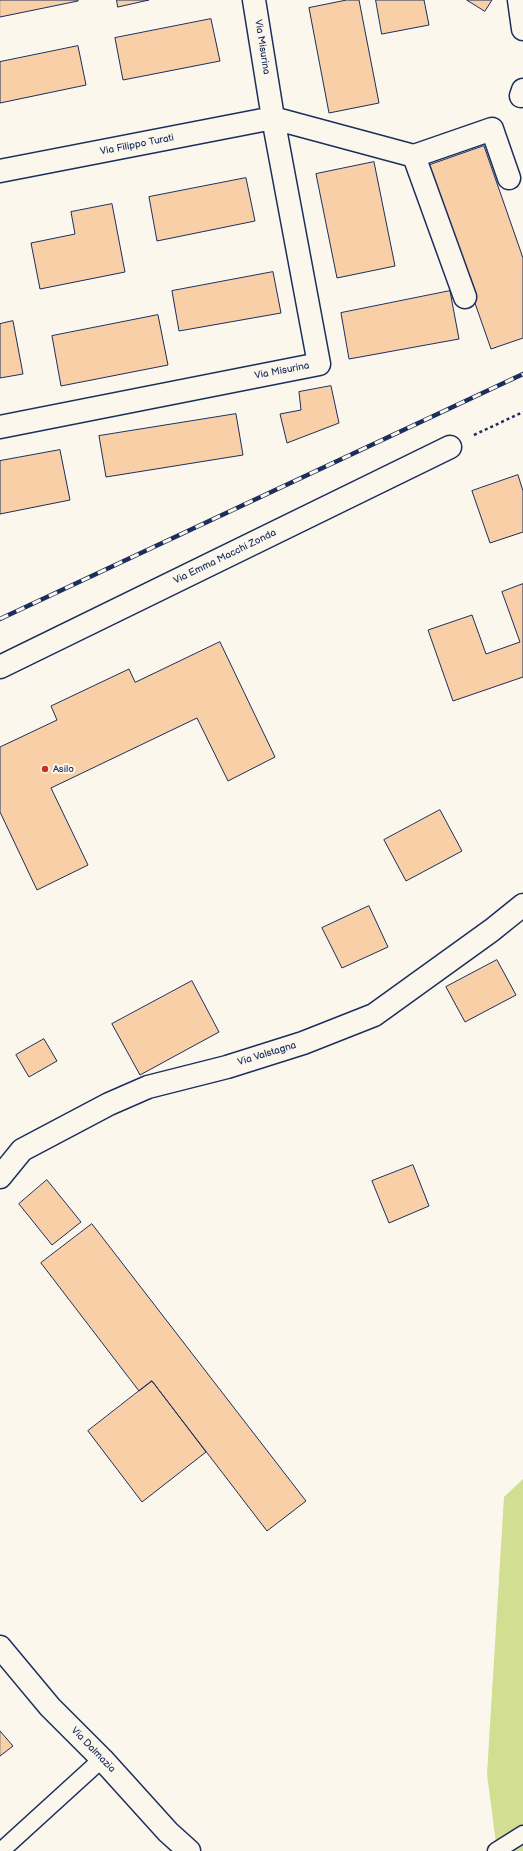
<!DOCTYPE html>
<style>
body{margin:0}
canvas{display:block;background:#fbf7ec}
</style>
<canvas width="523" height="1851"></canvas>
<script>
const c = document.querySelector('canvas').getContext('2d');
c.lineJoin = 'round';
function fill(path, color) {
  c.fillStyle = color;
  c.fill(path, 'evenodd');
}
function stroke(path, color, width, dash) {
  c.strokeStyle = color;
  c.lineWidth = width;
  c.lineCap = dash ? 'butt' : 'round';
  c.setLineDash(dash || []);
  c.stroke(path);
}
function label(font, color, halo, rows, align = 'center') {
  c.font = font + ' "Balsamiq Sans",sans-serif';
  c.lineWidth = 4;
  c.setLineDash([]);
  c.textBaseline = 'middle';
  c.strokeStyle = halo;
  c.fillStyle = color;
  for (const [text, x, y, turn = 0] of rows) {
    c.save();
    c.translate(x, y);
    c.rotate((+turn || 0) * Math.PI / 180);
    c.textAlign = isNaN(turn) ? turn : align;
    if (halo) c.strokeText(text, 0, 0);
    c.fillText(text, 0, 0);
    c.restore();
  }
}
const green = new Path2D(`
 M523,1479v372h-26l-10,-77 17,-277z`);
const building = new Path2D(`
 M0,0h78v1l-78,16z
 M117,0h32l-31,7z
 M347,0h12l20,103 -50,10 -20,-105z
 M376,0h48l5,25 -47,9z
 M467,0h25l-7,11z
 M211,19l9,42 -97,19 -8,-42z
 M78,46l8,39 -86,18v-41z
 M484,146l39,112v80l-32,11 -64,-183z
 M374,162l21,104 -58,12 -21,-104z
 M246,178l9,43 -98,20 -8,-44z
 M112,204l13,68 -85,17 -9,-46 44,-9 -4,-22z
 M273,272l8,41 -102,18 -7,-40z
 M450,291l9,48 -110,20 -8,-46z
 M158,315l10,50 -107,21 -9,-50z
 M13,321l10,53 -23,4v-54z
 M331,386l8,37 -52,20 -7,-29 21,-4 -2,-18z
 M236,414l7,41 -137,22 -7,-41z
 M60,450l10,50 -70,14v-53z
 M518,475l5,16v41l-33,11 -18,-52z
 M523,584v93l-70,24 -25,-71 44,-15 14,39 34,-12 -18,-50z
 M220,642l55,115 -47,24 -31,-63 -146,70 37,77 -51,25 -37,-78v-65l57,-27 -6,-14 78,-37 6,13z
 M440,810l22,41 -56,30 -22,-41z
 M369,906l19,41 -46,21 -20,-40z
 M497,960l19,35 -51,27 -19,-35z
 M192,981l27,51 -79,43 -28,-51z
 M44,1039l13,22 -28,16 -13,-22z
 M413,1165l16,41 -40,17 -17,-42z
 M47,1180l34,42 -29,23 -33,-41z
 M92,1224l214,277 -39,30 -115,-150 -13,10 -98,-128z
 M152,1381l54,71 -64,50 -54,-71z
 M0,1731l13,15 -13,10z`);
const path = new Path2D(`
 M474,435l49,-23`);
const service = new Path2D(`
 M1,1851l101,-92
 M496,1851l27,-17`);
const minor = new Path2D(`
 M519,0l4,29
 M521,96l2,-6
 M414,156l51,141
 M0,171l273,-53 141,38 78,-27 17,49
 M0,427l319,-63 -46,-246 -19,-118
 M0,667l450,-220
 M0,1177l22,-27 87,-46 39,-17 79,-20 76,-24 71,-28 118,-85 31,-25`);
const tertiary = new Path2D(`
 M0,1647l50,60 52,52 66,73 21,19`);
const rail = new Path2D(`
 M0,619l523,-245`);
const markers = [
 [45,769,4,"#c8321e"]
];
const streetNames = [
 ["Via Misurina",262,47,81],
 ["Via Filippo Turati",137,145,-11],
 ["Via Misurina",282,371,-11],
 ["Via Emma Macchi Zonda",225,557,-26],
 ["Via Valstagna",267,1054,-17],
 ["Via Dalmazia",93,1750,46]
];
const poiNames = [
 ["Asilo",53,769]
];
fill(green, '#d2de91');
fill(building, '#f8cfa7');
stroke(building, '#1b2f5e', 1);
stroke(service, '#1b2f5e', 19);
stroke(minor, '#1b2f5e', 25);
stroke(tertiary, '#1b2f5e', 25);
stroke(path, '#1b2f5e', 2.5, [3, 3]);
stroke(service, '#fbf7ec', 16);
stroke(minor, '#fbf7ec', 22);
stroke(tertiary, '#fbf7ec', 22);
stroke(rail, '#1b2f5e', 4.5);
stroke(rail, '#fbf7ec', 3, [9]);
for (const [x, y, r, color] of markers) {
  const dot = new Path2D();
  dot.arc(x, y, r, 0, 2 * Math.PI);
  c.fillStyle = color;
  c.fill(dot);
  stroke(dot, '#fbf7ec', 1.5);
}
label('10px', '#1b2f5e', '#fbf7ec', streetNames);
label('10px', '#1b2f5e', '#fbf7ec', poiNames, 'left');
</script>
